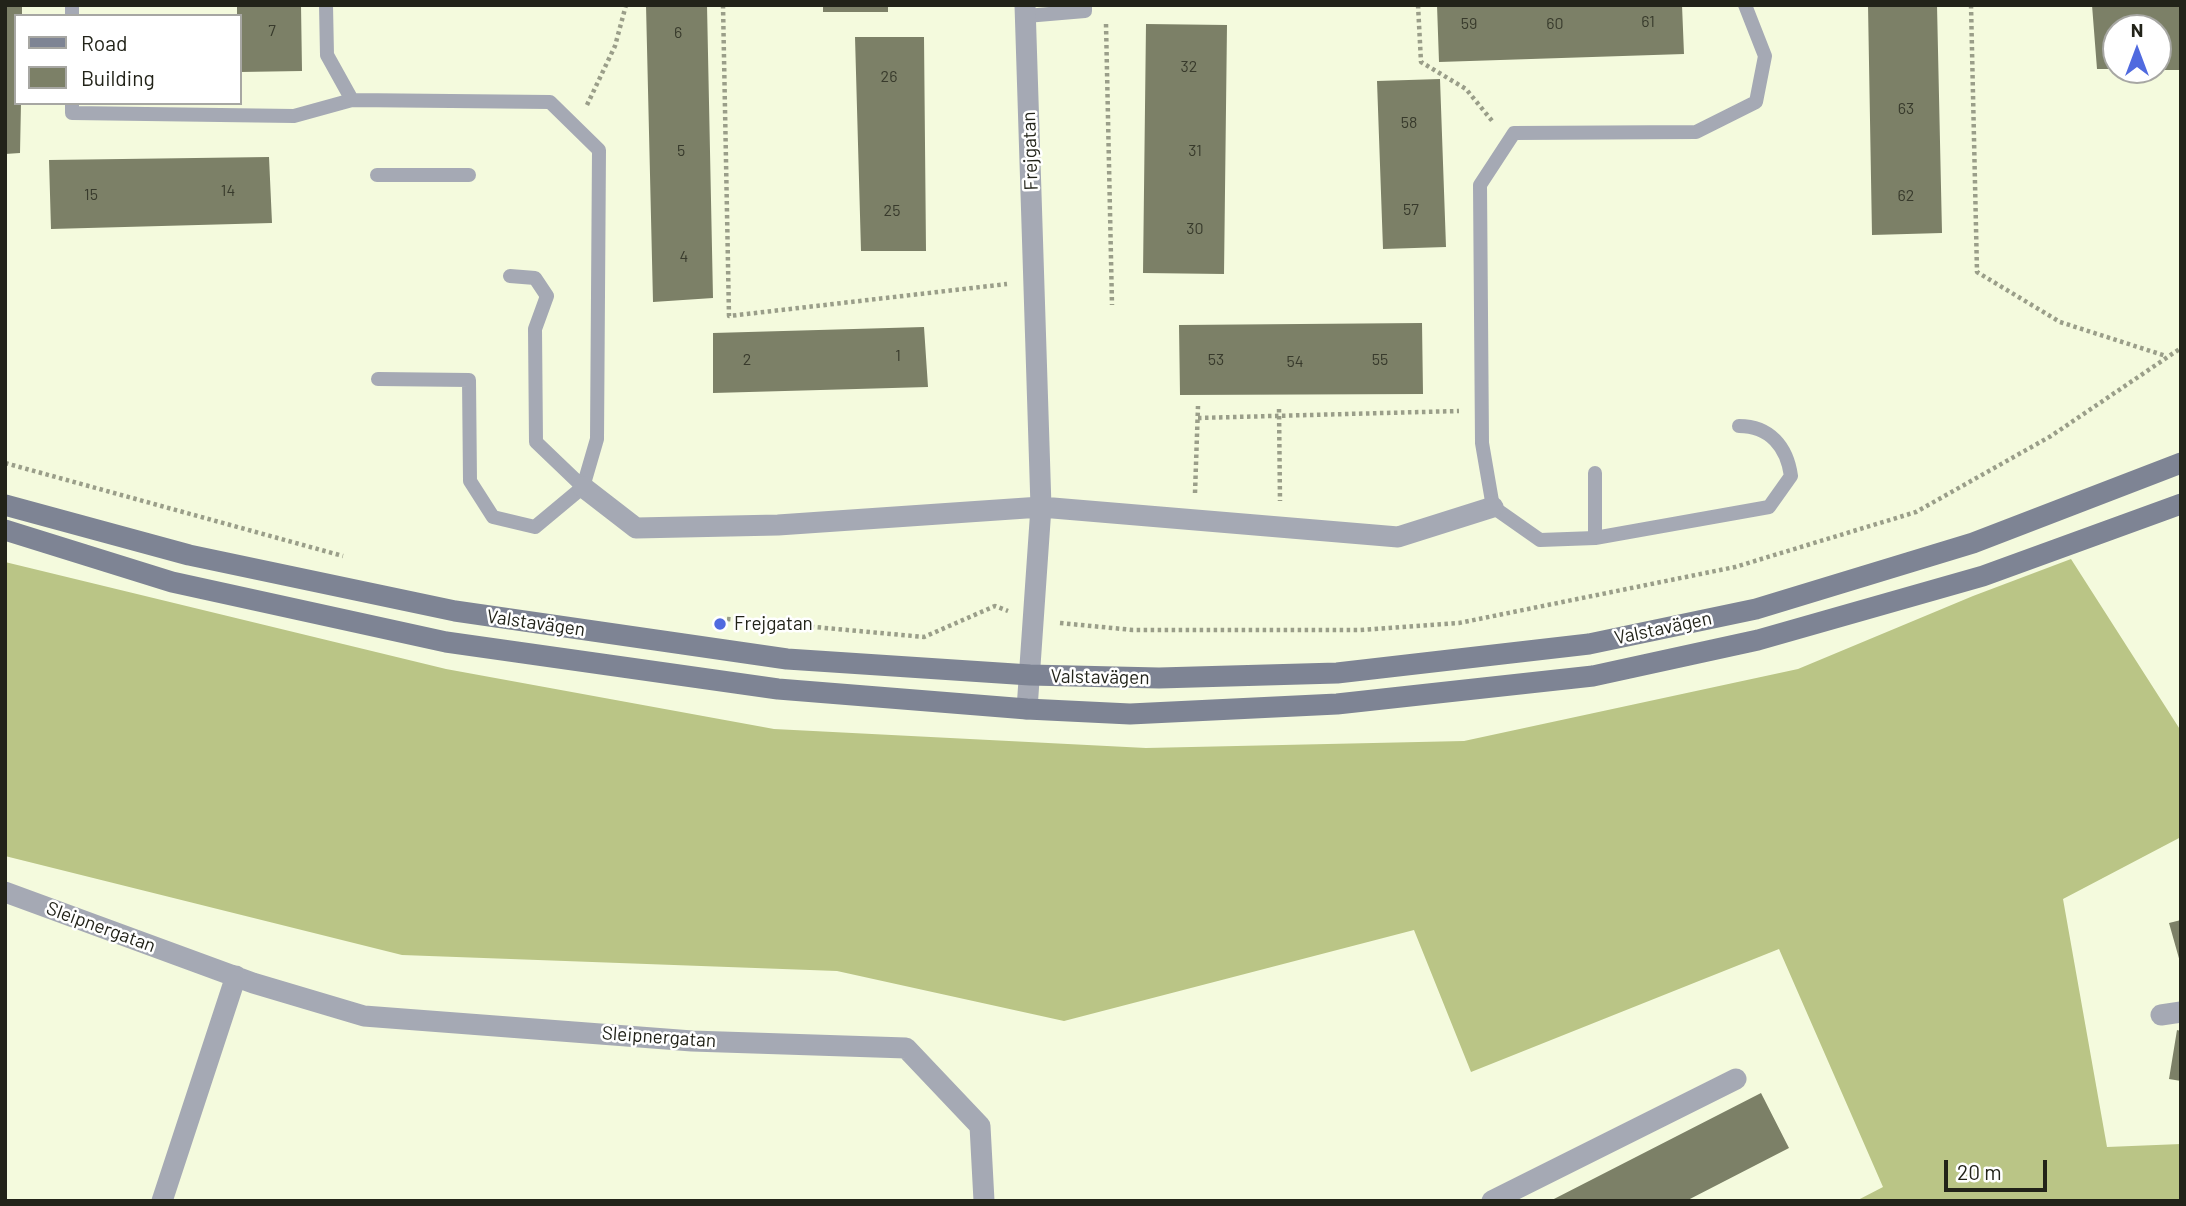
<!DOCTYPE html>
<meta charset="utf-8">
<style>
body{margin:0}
#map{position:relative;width:2186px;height:1206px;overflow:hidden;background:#f4fadd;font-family:Barlow,sans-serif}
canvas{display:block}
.frame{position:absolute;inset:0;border:7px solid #222319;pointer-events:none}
.legend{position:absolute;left:14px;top:14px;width:228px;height:91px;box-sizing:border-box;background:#fff;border:2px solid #a7a7a3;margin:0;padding:9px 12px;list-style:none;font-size:21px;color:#222319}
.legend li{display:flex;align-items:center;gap:14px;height:35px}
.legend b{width:35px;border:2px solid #a7a7a3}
.north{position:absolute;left:2102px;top:14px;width:70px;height:70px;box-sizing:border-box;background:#fff;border:2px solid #a7a7a3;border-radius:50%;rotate:0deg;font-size:19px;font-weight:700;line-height:28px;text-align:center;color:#222319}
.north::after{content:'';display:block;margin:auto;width:24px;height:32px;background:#506adf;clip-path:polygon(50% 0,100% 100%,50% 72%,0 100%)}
.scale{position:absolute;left:1944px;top:1160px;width:103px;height:32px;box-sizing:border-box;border:4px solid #222319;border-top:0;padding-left:9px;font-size:21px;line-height:24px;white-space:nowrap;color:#222319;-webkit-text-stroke:5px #fff;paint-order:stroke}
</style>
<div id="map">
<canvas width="2186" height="1206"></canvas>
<div class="frame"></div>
<ul class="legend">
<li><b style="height:9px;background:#7e8494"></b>Road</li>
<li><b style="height:19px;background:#7c8067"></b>Building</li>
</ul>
<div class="north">N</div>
<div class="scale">20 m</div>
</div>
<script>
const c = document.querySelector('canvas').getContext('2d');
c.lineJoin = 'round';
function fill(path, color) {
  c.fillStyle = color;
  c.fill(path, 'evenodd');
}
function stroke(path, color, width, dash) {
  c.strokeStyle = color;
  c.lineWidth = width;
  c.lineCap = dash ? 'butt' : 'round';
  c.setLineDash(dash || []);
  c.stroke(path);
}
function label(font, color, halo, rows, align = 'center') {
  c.font = font + ' Barlow,sans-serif';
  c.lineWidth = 5;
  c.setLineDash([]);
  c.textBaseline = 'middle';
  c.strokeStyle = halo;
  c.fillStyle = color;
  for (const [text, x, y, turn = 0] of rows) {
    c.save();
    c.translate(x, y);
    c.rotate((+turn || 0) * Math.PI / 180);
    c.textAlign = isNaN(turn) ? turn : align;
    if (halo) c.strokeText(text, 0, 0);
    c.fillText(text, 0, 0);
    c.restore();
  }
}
const forest = new Path2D(`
 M2071,559l110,172v106l-118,62 44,248 74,-3v57h-325l27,-14 -104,-238 -308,123 -57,-142 -350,91 -227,-50 -435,-16 -397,-99v-294l441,107 328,60 372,19 318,-7 334,-72 175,-73z`);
const building = new Path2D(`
 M5,5h17v11h-6v87h5l-1,50 -15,1z
 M237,5h64l1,66 -62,1v-56h-3z
 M646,5h61l6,293 -60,4z
 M823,5h65v7h-65z
 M1437,5h245l2,49 -245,8z
 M1868,5h69l5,228 -70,2z
 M2092,5h89v65h-23v-42h-42v41h-19z
 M1146,24l81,1 -3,249 -81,-1z
 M855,37h69l2,214h-65z
 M1440,79l6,168 -63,2 -6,-168z
 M269,157l3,66 -221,6 -2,-69z
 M1422,323l1,71 -243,1 -1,-70z
 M924,327l4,60 -215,6v-60z
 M2181,920v42h-1l-11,-39z
 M2177,1030l4,1v50l-12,-2z
 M1761,1093l28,55 -103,53h-136z`);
const path = new Path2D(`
 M723,5l6,311 278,-32
 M1418,5l3,57 45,27 27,33
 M1971,5l6,267 83,50 106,34
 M1106,24l6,281
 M587,105l28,-59 11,-41
 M1279,409l1,92
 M1198,418l261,-7
 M5,463l338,93
 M1195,493l3,-87
 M727,619l197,18 71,-31 13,5
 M1060,623l73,7h227l99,-7 276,-56 181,-55 135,-76 130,-88`);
const lane = new Path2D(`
 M72,5v11
 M326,5l1,50 25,45
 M1026,16l59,-5v-6
 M72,103v10l222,3 58,-16 198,2 49,48 -2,289 -14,48
 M377,175h92
 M378,379l91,1 1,101 23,36 42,10 48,-40 -47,-45 -1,-113 12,-33 -12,-18 -25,-2
 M1595,473v65l-55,2 -47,-33 -11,-64 -2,-258 34,-52 182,-1 60,-30 9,-46 -20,-51
 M1595,538l174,-31 22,-31c-4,-29 -21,-50 -52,-50`);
const street = new Path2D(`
 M1025,5l16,502 -14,202
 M583,487l53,41 142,-3 263,-18 357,30 95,-30
 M5,892l248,91 111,33 328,25 214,7 74,78 4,75
 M2161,1015l20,-3
 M162,1201l74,-225
 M1492,1201l244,-122`);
const secondary = new Path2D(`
 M5,505l184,50 266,56 332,48 243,16 129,3 178,-5 252,-29 167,-35 217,-66 208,-80
 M5,530l167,52 274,60 332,47 249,20 103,5 207,-10 256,-28 165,-36 225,-64 198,-72`);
const markers = [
 [720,624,7,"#506adf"]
];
const numberNames = [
 ["61",1648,22],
 ["59",1469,24],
 ["60",1555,24],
 ["7",272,31],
 ["6",678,33],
 ["32",1189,67],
 ["26",889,77],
 ["63",1906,109],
 ["58",1409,123],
 ["5",681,151],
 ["31",1195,151],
 ["14",228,191],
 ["15",91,195],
 ["62",1906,196],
 ["57",1411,210],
 ["25",892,211],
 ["30",1195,229],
 ["4",684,257],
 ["1",898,356],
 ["2",747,360],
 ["53",1216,360],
 ["55",1380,360],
 ["54",1295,362]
];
const streetNames = [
 ["Frejgatan",1030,151,-92],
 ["Valstavägen",536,623,8],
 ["Valstavägen",1663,628,-12],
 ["Valstavägen",1100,677,1],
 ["Sleipnergatan",101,927,20],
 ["Sleipnergatan",659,1037,4]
];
const poiNames = [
 ["Frejgatan",734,624]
];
fill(forest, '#bac586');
fill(building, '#7c8067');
stroke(path, '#9a9e89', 4.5, [3.5, 3.5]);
stroke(lane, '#a5a9b4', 14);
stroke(street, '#a5a9b4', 21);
stroke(secondary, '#7e8494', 21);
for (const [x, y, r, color] of markers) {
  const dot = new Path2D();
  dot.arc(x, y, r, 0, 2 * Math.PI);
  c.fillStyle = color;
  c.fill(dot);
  stroke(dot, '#fff', 2.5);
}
label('16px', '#383a2c', null, numberNames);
label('19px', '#222319', '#fff', streetNames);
label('19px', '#222319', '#fff', poiNames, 'left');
</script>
